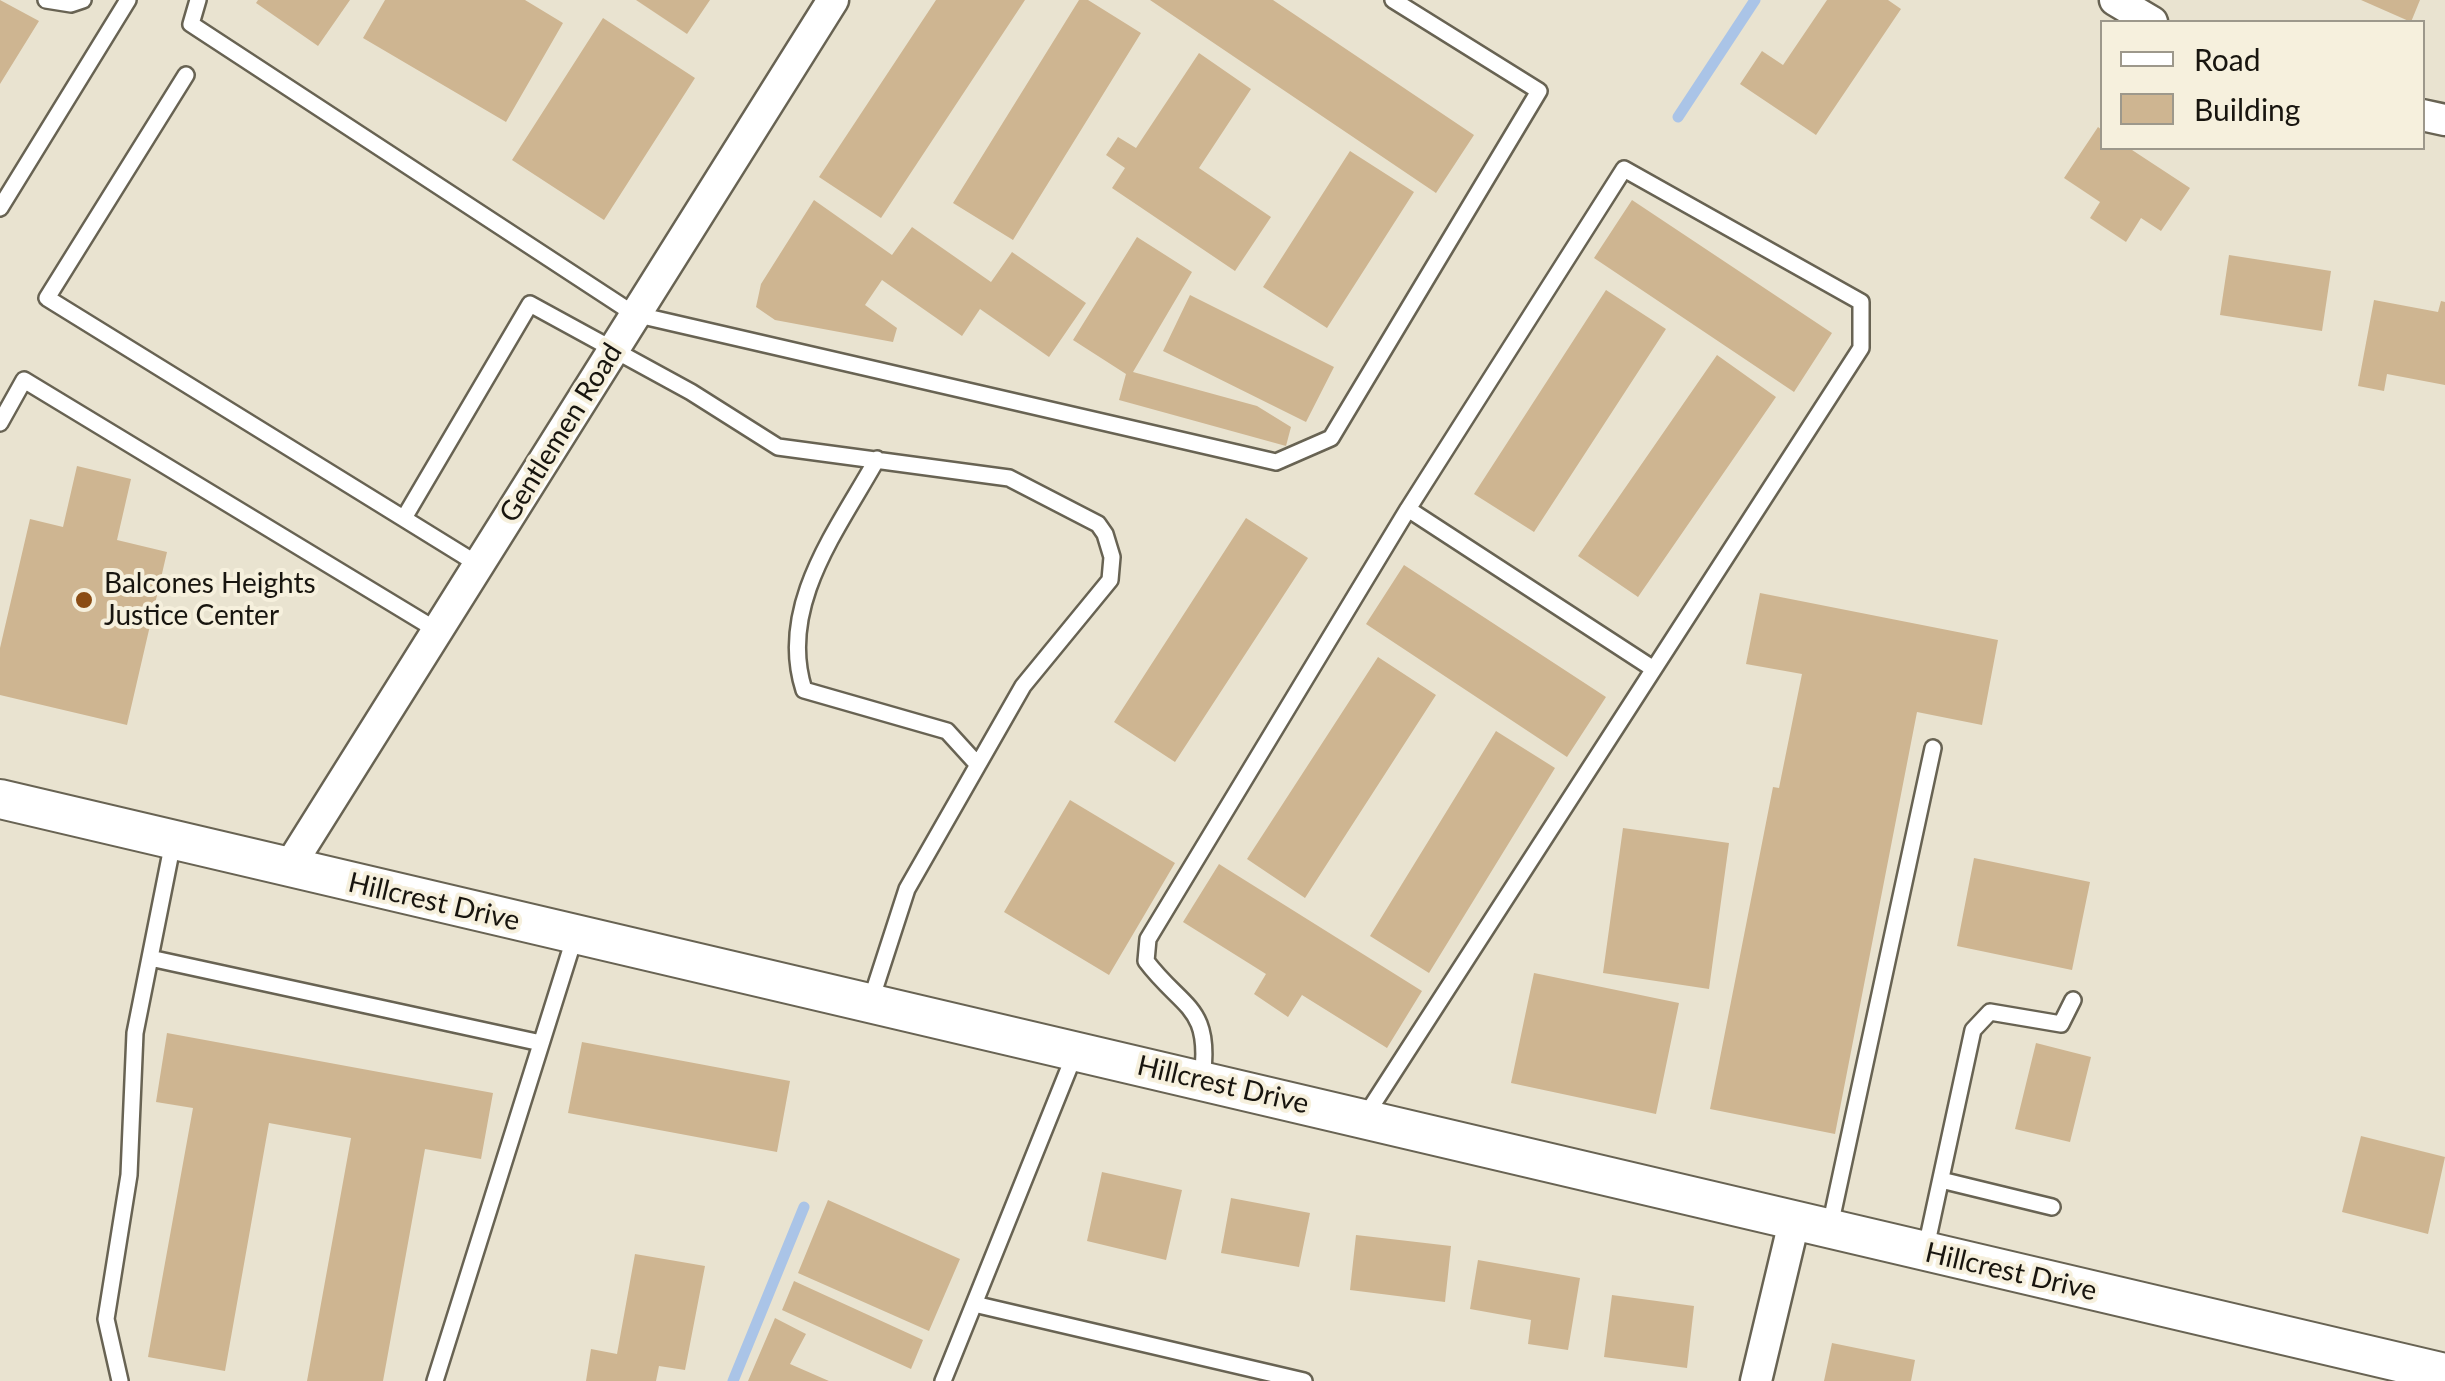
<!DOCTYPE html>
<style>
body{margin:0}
#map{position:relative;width:2445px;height:1381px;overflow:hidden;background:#e9e3d0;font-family:Lato,sans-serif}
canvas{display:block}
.legend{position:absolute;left:2100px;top:20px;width:325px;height:130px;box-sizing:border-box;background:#f6f0dd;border:2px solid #9d988b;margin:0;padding:12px 18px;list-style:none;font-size:30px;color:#18150f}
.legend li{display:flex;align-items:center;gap:20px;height:50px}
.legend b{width:50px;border:2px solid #9d988b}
</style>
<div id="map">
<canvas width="2445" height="1381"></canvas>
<ul class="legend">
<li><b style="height:12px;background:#fff"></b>Road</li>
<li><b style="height:28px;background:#ceb591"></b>Building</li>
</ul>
</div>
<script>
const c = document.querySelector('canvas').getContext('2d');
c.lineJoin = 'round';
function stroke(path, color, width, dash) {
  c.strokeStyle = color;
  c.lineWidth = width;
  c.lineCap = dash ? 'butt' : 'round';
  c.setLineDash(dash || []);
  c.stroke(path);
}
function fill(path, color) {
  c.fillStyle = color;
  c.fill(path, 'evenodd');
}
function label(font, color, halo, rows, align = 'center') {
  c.font = font + ' Lato,sans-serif';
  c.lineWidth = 8;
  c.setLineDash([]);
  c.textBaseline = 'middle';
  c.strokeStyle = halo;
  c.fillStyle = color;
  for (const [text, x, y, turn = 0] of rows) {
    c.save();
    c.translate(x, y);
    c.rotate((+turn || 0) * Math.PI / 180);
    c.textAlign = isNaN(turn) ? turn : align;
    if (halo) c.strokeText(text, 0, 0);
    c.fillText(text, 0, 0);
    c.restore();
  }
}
const stream = new Path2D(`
 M1678,117l77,-117
 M733,1381l71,-174`);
const building = new Path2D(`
 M0,0l39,21 -39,63z
 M258,0h92l-32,46 -62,-43z
 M385,0h140l38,23 -57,99 -143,-84z
 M636,0h74l-23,34z
 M936,0h89l-144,218 -62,-41z
 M1079,0h9l53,33 -128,207 -60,-37z
 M1150,0h123l201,135 -38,58z
 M1827,0h61l13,9 -85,126 -76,-51 22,-33 21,14z
 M2361,0h59l-9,22z
 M603,18l92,60 -91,142 -92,-60z
 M1199,53l52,36 -52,79 72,49 -36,54 -123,-83 13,-20 -19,-13 12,-18 18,11z
 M2098,127l4,3v18h27l61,40 -29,43 -20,-13 -15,24 -36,-24 10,-16 -36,-24z
 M1350,151l64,41 -87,136 -64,-41z
 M814,200l78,55 20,-28 79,55 21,-30 74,51 -37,54 -69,-48 -18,27 -80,-56 -17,25 32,23 -4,14 -118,-22 -19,-13 5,-23z
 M1632,200l200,133 -38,59 -200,-134z
 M1137,237l55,35 -59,100 124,34 34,21 -5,19 -167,-46 7,-26 -53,-34z
 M2229,255l102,16 -9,60 -102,-16z
 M1606,290l60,39 -132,203 -60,-38z
 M1190,295l144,72 -28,55 -143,-71z
 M2374,300l64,12 3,-11 4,1v83l-58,-11 -3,17 -26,-5z
 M1717,355l59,42 -138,200 -60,-41z
 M77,466l54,13 -14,61 50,12 -40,173 -127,-30v-47l30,-129 33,8z
 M1246,518l62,40 -133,204 -61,-40z
 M1404,565l202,132 -39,60 -201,-133z
 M1760,593l238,47 -16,85 -65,-13 -82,422 -125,-25 63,-322 6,1 23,-114 -56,-10z
 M1378,657l58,38 -131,203 -58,-39z
 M1496,731l59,37 -126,205 -59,-37z
 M1070,800l105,63 -66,112 -105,-63z
 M1623,828l106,15 -20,146 -106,-16z
 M1974,858l116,24 -18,88 -115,-24z
 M1219,864l203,127 -35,57 -85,-53 -14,22 -34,-23 12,-20 -83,-52z
 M1534,973l145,30 -23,111 -145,-31z
 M167,1033l326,60 -12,66 -56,-10 -42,232h-76l44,-243 -82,-15 -44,248 -77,-14 45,-249 -37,-6z
 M582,1042l208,39 -13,71 -209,-39z
 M2036,1043l55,14 -21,85 -55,-13z
 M2361,1136l84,21 -17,77 -86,-22z
 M1102,1172l80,18 -16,70 -79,-19z
 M1231,1198l79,15 -11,54 -78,-14z
 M828,1200l132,59 -31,72 -131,-58z
 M1356,1235l95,11 -6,56 -95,-12z
 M635,1254l70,12 -20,104 -26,-4 -3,15h-70l5,-32 26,5z
 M1478,1260l102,18 -12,72 -40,-6 3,-24 -61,-11z
 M794,1281l129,59 -12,29 -129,-59z
 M1612,1295l82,11 -7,62 -83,-11z
 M775,1318l31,16 -16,30 39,17h-81z
 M1832,1343l83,17 -4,21h-87z`);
const service = new Path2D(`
 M46,0l25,4 12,-4
 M198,0l-7,24 443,290 642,148 55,-24 208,-347 -146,-91
 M186,75l-139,223 432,267
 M0,208l128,-208
 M0,423l24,-43 414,251
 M877,459c-39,70 -100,147 -73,231l143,41 31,34
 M1408,509l244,159
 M404,518l126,-214 161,88 87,55 231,31 89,46 7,10 7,23 -2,23 -87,106 -116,203 -37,114
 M150,958l391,85
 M1202,1080c10,-75 -19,-70 -56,-119l2,-22 260,-430 216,-340 237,133v46l-497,770
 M1941,1180l111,27
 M1830,1226l103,-478
 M1925,1252l48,-222 17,-18 71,12 12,-24
 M974,1304l330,77
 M120,1381l-14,-62 23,-144 6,-142 38,-191
 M435,1381l140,-445
 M943,1381l133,-330`);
const minor = new Path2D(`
 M2115,0l37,22
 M2422,115l23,5
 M289,867l544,-867
 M1756,1381l38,-159`);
const tertiary = new Path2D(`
 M0,799l2445,574`);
const markers = [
 [84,600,10,"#8b4c13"]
];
const streetNames = [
 ["Gentlemen Road",561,433,-58],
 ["Hillcrest Drive",434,902,13],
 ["Hillcrest Drive",1223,1085,13],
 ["Hillcrest Drive",2011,1272,13]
];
const poiNames = [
 ["Balcones Heights",104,584],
 ["Justice Center",104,616]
];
stroke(stream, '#aac4e7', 11);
fill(building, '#ceb591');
stroke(service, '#686353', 20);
stroke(minor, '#686353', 35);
stroke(tertiary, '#686353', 42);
stroke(service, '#fff', 15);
stroke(minor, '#fff', 30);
stroke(tertiary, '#fff', 38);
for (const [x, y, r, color] of markers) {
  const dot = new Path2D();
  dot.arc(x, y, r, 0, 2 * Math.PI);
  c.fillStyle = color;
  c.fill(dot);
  stroke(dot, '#f6f0dd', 4);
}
label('28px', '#18150f', '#f6f0dd', streetNames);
label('28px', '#18150f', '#f6f0dd', poiNames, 'left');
</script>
